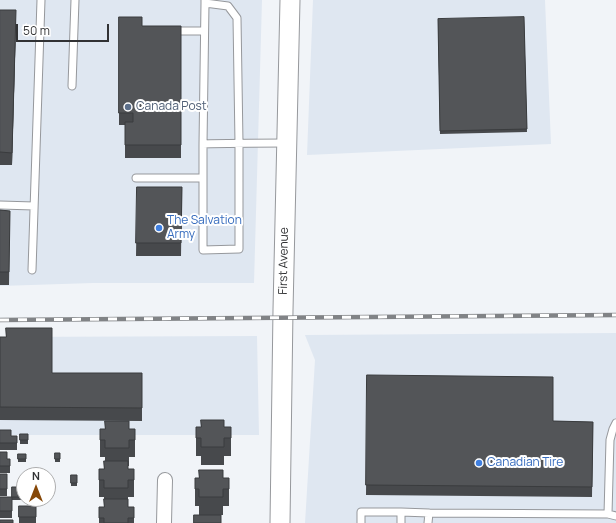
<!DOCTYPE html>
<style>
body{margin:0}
#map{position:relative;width:616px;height:523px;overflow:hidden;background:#f1f4f8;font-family:Manrope,sans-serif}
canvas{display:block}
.north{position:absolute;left:16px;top:467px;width:40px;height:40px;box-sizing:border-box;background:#fff;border:1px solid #adadae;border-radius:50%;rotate:0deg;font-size:11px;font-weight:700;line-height:16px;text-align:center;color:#313234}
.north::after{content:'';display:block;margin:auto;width:14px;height:18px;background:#864808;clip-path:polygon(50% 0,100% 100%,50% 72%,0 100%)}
.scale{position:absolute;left:16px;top:24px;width:93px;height:18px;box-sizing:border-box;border:2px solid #313234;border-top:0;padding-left:5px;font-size:12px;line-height:14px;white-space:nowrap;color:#313234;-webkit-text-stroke:3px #fff;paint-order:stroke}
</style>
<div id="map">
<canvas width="616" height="523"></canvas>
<div class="north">N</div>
<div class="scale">50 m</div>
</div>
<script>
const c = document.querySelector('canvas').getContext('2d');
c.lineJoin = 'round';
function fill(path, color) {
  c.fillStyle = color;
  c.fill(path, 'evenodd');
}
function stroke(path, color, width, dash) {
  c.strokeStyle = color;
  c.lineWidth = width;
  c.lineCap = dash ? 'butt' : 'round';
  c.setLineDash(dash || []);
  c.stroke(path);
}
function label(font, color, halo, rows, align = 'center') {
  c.font = font + ' Manrope,sans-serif';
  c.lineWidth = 4;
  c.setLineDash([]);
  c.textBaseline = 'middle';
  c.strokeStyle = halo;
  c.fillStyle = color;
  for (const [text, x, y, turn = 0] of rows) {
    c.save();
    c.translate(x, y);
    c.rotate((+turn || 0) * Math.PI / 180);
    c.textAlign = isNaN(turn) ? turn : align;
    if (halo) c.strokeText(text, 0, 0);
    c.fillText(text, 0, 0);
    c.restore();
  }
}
const built = new Path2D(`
 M0,0h262l-8,283h-161l-93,3z
 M313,0h232l6,144 -244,11z
 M616,333v190h-311l10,-163 -10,-25z
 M257,336l2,99h-259v-98z`);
const service = new Path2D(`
 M205,0v3l23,3 9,12 2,125v106l-36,1v-106c28,-1 55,-1 83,-1
 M173,31h31
 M72,86l3,-86
 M203,144l2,-141
 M136,178h67
 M0,205l34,1
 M32,270l9,-270
 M616,423l-3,6 -3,11 -2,74 8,2
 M361,523v-11h40
 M401,523v-11l28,1
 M428,523l1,-10 179,1`);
const minor = new Path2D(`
 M164,523l1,-43`);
const secondary = new Path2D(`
 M280,523l3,-213 7,-310`);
const rail = new Path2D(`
 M0,320l616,-5`);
const wall = new Path2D(`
 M0,10l16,13 -4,142h-12z
 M119,17l23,9h39v132h-56v-33h-6z
 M524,17l3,115 -87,2 -2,-115z
 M137,187h45l-1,69h-45z
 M0,210l10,1 -1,74h-9z
 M0,337l52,36h90v48l-142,-1z
 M367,375l186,46 40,1 -1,75 -226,-2z
 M196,427h35v29h-7v9h-23v-9h-5z
 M100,429h35v28h-6v9h-1v3h6v28h-6v10h6v16h-35v-16h5v-10h-5v-28h5l1,-8v-4h-5z
 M0,430l11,6h6v14h-17z
 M20,434h8v10h-8z
 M0,452l7,7h3v14h-10z
 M55,453h5v9h-5z
 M18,454h8v8h-8z
 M0,474h7v22h-7z
 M71,475h6v11h-6z
 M195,478h34v28h-6v9h-24v-9h-4z
 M24,487v12h2v1h-14v18h-12v-21h12z
 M19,506h17v17h-17z`);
const shadedWall = new Path2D(`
 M16,10v13l-4,142v-12z`);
const building = new Path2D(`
 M0,10h16l-4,143 -12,-1z
 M119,17h23v9h39v119h-56v-23h8v-9h-14z
 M524,17l3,112 -87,2 -2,-112z
 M137,187h45l-1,56h-45z
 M0,210l10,1 -1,61h-9z
 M6,328h46v45h90v35l-142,-1v-70h6z
 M367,375l186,2v44l40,1 -1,65 -226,-2z
 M201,420h23v7h7v11h-7v9h-23v-9h-5v-11h5z
 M105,421h24v8h6v11h-6v8h-24v-8h-5v-11h5z
 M0,430h11v6h6v7h-17z
 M20,434h8v6h-8z
 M0,452h7v7h3v7h-10z
 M55,453h5v6h-5z
 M18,454h8v5h-8z
 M104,461h24v8h6v11h-6v8h-24v-8h-5v-11h5z
 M199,470h24v8h6v11h-6v8h-24v-8h-4v-11h4z
 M0,474h7v15h-7z
 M71,475h6v8h-6z
 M12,487h12v10h-12z
 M0,497h12v14h-12z
 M104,499h24v8h6v11h-6v5h-24v-5h-5v-11h5z
 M19,506h17v11h-17z
 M194,515h27v8h-27z
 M0,520h13v3h-13z`);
const markers = [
 [128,107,4,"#5c6f8a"],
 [159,228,4,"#3f7fe0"],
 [479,463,4,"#3f7fe0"]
];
const serviceNames = [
 ["Canada Post",136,107]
];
const shopNames = [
 ["The Salvation",167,221],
 ["Army",167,235],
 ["Canadian Tire",487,463]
];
const streetNames = [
 ["First Avenue",284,261,-89]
];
fill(built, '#dfe7f1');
stroke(service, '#96989c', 9);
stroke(minor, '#96989c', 16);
stroke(secondary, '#96989c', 21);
stroke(service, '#fff', 7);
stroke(minor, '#fff', 14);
stroke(secondary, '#fff', 19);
stroke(rail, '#818386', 4.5);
stroke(rail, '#fff', 3, [9]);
fill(wall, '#47494c');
fill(shadedWall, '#3a3c3e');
fill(building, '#535558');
stroke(building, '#3a3c3e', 1);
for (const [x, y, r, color] of markers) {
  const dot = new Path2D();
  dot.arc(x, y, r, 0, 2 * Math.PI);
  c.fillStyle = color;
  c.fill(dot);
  stroke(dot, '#fff', 1.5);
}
label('12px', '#4e5e75', '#fff', serviceNames, 'left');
label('12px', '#366cbe', '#fff', shopNames, 'left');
label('12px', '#313234', '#fff', streetNames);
</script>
